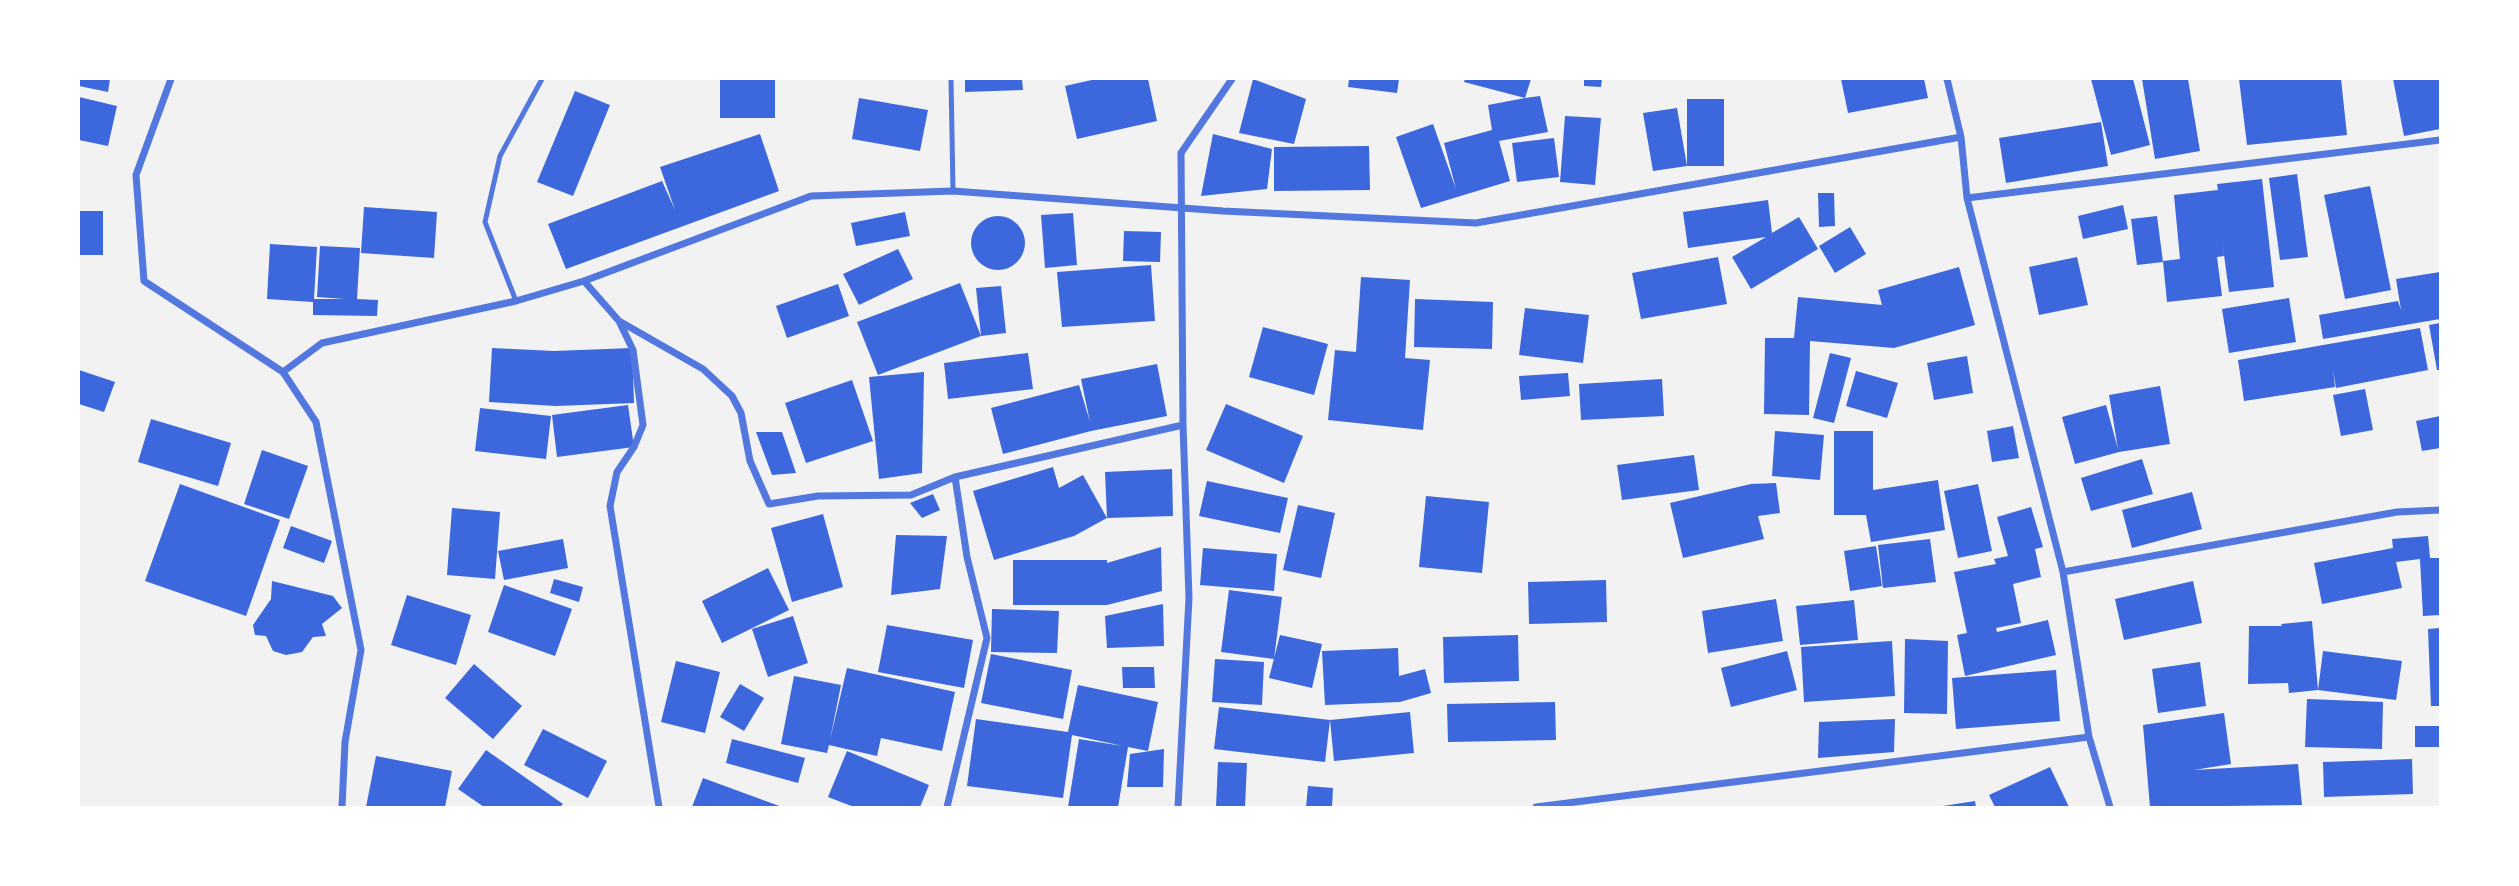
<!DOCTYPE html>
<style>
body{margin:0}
#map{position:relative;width:2519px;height:886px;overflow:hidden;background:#f2f2f2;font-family:Karla,sans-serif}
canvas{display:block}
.frame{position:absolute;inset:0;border:80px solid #fff;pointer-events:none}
</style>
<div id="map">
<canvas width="2519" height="886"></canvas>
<div class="frame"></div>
</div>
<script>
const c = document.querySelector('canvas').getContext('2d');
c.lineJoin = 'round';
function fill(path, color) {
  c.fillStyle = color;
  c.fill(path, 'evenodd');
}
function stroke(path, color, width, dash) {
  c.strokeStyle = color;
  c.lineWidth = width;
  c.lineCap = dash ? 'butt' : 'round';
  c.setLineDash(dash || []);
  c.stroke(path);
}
const building = new Path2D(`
 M79,79h31l-2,13 -29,-6z
 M720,79h55v39h-55z
 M965,79h57l1,11 -58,2z
 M1096,79h52l9,42 -80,18 -12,-53z
 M1253,79l53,20 -12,45 -55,-11z
 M1349,79h50l-2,14 -49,-6z
 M1465,79h66l-6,19 15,-2 8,36 -49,9 11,40 -89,27 -25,-71 37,-13 23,65 -12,-46 48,-13 -4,-25 37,-7 -61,-16z
 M1584,79h18l-1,8 -17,-1z
 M1841,79h83l4,19 -80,15z
 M2091,79h42l17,66 -39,10z
 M2142,79h46l12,72 -45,8z
 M2239,79h102l6,56 -100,10z
 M2393,79h47v50l-36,7z
 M575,91l35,14 -37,91 -36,-14z
 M79,97l38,9 -9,40 -29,-6z
 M859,98l69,12 -8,41 -68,-12z
 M1687,99h37v67h-37l-34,5 -10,-58 34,-5 10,58z
 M1565,116l36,2 -6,67 -35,-3z
 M2101,122l7,44 -102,17 -7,-45z
 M760,134l19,57 -213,78 -18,-45 114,-43 13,29 -15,-43z
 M1213,134l59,15 -5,40 -66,7z
 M1554,138l5,39 -42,5 -5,-39z
 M1369,146l1,44 -96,1v-44z
 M2297,174l11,83 -28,3 -11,-82z
 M2262,179l12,108 -45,5 -7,-52 2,16 -7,1 5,39 -55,6 -4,-41 17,-2 -6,-64 44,-5 -1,-6z
 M2370,186l21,104 -46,9 -21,-104z
 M1818,193h16l1,33 -16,1z
 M1768,200l4,33 27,-16 19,32 -67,40 -19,-32 34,-20 -78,11 -5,-36z
 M2123,205l5,24 -45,10 -5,-23z
 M364,207l73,5 -3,46 -73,-5z
 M79,211h24v44h-24z
 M905,212l5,24 -54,10 -5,-23z
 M1073,213l4,52 -32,3 -4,-53z
 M2157,216l6,46 -26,3 -6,-46z
 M971 243a27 27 0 1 1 54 0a27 27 0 1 1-54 0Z
 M1850,227l16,27 -31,19 -16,-27z
 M1124,231l37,1 -1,30 -37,-1z
 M270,244l47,3 -3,52h30l-27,-2 3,-51 40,2 -3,51 21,1 -1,16 -64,-1v-13l-46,-3z
 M898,249l15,30 -54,26 -16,-31z
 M1718,257l9,47 -86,15 -9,-46z
 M2077,257l11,48 -49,10 -10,-48z
 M1151,265l4,56 -93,6 -5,-55z
 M1959,267l16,58 -81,23 -84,-7 -1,74 -45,-1 1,-76h29l4,-41 84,8 -4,-15z
 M2440,272v47l-117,20 -4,-24 79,-14 3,9 -5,-31z
 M1361,277l49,3 -5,78 25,2 -7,70 -95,-10 7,-70 21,2z
 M960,283l21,53 -5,-48 25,-2 5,47 -25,3 -103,39 -21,-53z
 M838,284l11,32 -62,22 -11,-32z
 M2289,298l7,44 -67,11 -7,-44z
 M1415,299l78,3 -1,47 -78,-2z
 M1525,308l64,7 -6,48 -64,-8z
 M2440,323v47h-3l-8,-45z
 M1263,327l65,17 -14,51 -65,-18z
 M2420,328l8,42 -92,18 -3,-18 2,17 -91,14 -6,-41z
 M492,348l62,3 78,-3 2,55 -78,3 -67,-4z
 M1028,353l5,36 -85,10 -4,-36z
 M1830,353l21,5 -17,65 -21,-5z
 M1967,356l6,37 -39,7 -7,-37z
 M1157,364l10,52 -76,15 -88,23 -12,-46 88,-23 11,37 -9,-43z
 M79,370l36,12 -11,30 -25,-8z
 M1856,371l42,12 -11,35 -41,-12z
 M924,372l-2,101 -43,6 -10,-102z
 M1568,373l2,23 -49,4 -2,-24z
 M1662,379l2,37 -83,4 -2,-36z
 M852,380l21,61 -67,22 -21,-60z
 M2160,386l10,58 -51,8 -44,12 -13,-47 44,-12 12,44 -9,-54z
 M2365,389l8,41 -32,6 -8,-41z
 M1226,404l77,32 -19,47 -78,-33z
 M628,405l6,42 -77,10 -5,-42z
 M480,408l71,8 -5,43 -71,-8z
 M2440,416v32l-18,3 -6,-30z
 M151,419l80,24 -13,43 -80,-24z
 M2013,426l6,32 -27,4 -5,-31z
 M1775,431l49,4 -4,45 -48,-4z
 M1834,431h39v59l65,-10 7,50 -74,12 -5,-27h-32z
 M756,432h26l14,41 -24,2z
 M262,450l46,16 -19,53 -45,-15z
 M1694,455l5,35 -77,10 -5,-35z
 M2142,459l11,35 -62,17 -10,-33z
 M1053,467l6,21 24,-13 24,43 -2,-46 67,-3 1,47 -66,2 -33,18 -80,24 -21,-69z
 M1207,481l81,17 -8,35 -81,-17z
 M1776,483l4,30 -22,3 6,23 -81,19 -13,-55 81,-19z
 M180,484l100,36 -34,96 -101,-35z
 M1978,484l14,67 -34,7 -14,-67z
 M2192,492l10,37 -70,19 -10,-38z
 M933,494l7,16 -18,8 -12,-15z
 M1426,496l63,6 -7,71 -63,-6z
 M1298,505l37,8 -14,65 -38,-8z
 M2031,507l12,40 -8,2 6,28 -28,7 8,39 -25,5 1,4 51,-12 8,35 -91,21 -8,-41 10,-2 -13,-61 42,-8 -2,-5 14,-3 -11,-39z
 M452,508l48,4 -5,67 -48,-4z
 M823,514l20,73 -51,15 -21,-74z
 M291,526l41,15 -8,22 -41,-15z
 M896,535l51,1 -7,53 -49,6z
 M2428,536l2,22h10v57l-17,1 -3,-57 -24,3 6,26 -80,16 -8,-41 79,-15 -1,-9z
 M563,539l5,29 -64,12 -6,-29z
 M1930,539l6,43 -53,6 -5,-43z
 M1876,546l6,40 -32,5 -6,-40z
 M1161,547l1,44 -55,14h-94v-45h94v3z
 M1203,548l74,6 -3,37 -74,-6z
 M768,568l21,42 -67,33 -20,-42z
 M554,579l29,8 -4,15 -29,-9z
 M1606,580l1,42 -78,2 -1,-42z
 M272,581l61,15 9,12 -20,16 4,12 -13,1 -11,15 -16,3 -13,-4 -7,-15 -11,-1 -2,-10 18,-26z
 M2193,581l9,42 -78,17 -9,-41z
 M504,585l68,24 -17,47 -67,-24z
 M1229,590l53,7 -8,62 -53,-7z
 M407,595l64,20 -15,50 -65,-20z
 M1776,599l7,42 -75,12 -6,-42z
 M1854,600l4,40 -58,5 -4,-39z
 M1163,604l1,42 -57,2 -2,-32z
 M992,609l67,2 -2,42 -66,-1z
 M793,616l15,47 -40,14 -16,-48z
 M2312,621l6,69 -29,3 -1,-10 -40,1 1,-58h33l-1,-2z
 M887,625l86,15 -9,48 -86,-16z
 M2440,628v78h-9l-3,-77z
 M1280,635l42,9 -10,44 -43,-10z
 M1518,635l1,46 -75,2 -1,-46z
 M1905,639l43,2 -1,73 -43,-1z
 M1892,641l3,55 -91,6 -3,-55z
 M1398,648l1,28 26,-7 6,24 -31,9 -75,3 -3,-54z
 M1787,651l10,39 -66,17 -10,-39z
 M2323,651l79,10 -6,39 -78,-10z
 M991,654l81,16 -9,49 -82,-16z
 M1215,659l49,3 -2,43 -50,-3z
 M676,661l44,11 -15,61 -44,-11z
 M2200,662l6,44 -48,7 -6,-44z
 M474,664l48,42 -29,33 -48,-41z
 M1122,667h32l1,21h-32z
 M847,668l108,24 -13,59 -61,-13 -4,18 -48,-11 -2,8 -46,-9 13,-68 47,9 -11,55z
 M2056,670l4,51 -104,8 -4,-51z
 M740,684l24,14 -20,33 -24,-14z
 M1078,685l80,17 -10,49 -20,-4 -10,60h-50l11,-68 44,7 -51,-11 -9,63 -96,-12 9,-67 92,13z
 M2307,699l76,3 -1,47 -77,-2z
 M1555,702l1,38 -108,2 -1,-38z
 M1219,707l111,13 -5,42 -111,-13z
 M1410,712l4,41 -80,8 -4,-41z
 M2224,713l7,51 -37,6 104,-6 4,41 -152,2 -7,-82z
 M1895,719l-1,33 -76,6 1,-36z
 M2415,726h25v21h-25z
 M543,729l64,32 -19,37 -64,-33z
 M732,739l73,19 -7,25 -72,-20z
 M1164,749l-1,38h-36l3,-33z
 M486,750l77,54 -3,3h-76l-26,-18z
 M847,751l82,34 -9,22h-66l-26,-10z
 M376,756l76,15 -7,36h-79z
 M2412,759l1,35 -89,3 -1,-35z
 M1218,762l29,1 -2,44h-29z
 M2050,767l19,40h-74l-6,-12z
 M703,778l79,29h-90z
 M1308,786l25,2 -1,19h-26z
 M1975,801l1,6h-33v-1z`);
const service = new Path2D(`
 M951,79l2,112
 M516,301l-31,-79 15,-66 42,-77`);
const minor = new Path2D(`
 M171,79l-35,96 8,106 139,91 33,50 45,228 -16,92 -3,65
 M1947,79l14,58 6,61 96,374 26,165 21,70
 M1967,198l473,-58
 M584,281l35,40 14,29 10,75 -9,22 -17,25 -7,34 49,301
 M619,321l84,48 29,27 9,17 9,48 19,43 49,-8 93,-1 44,-18 228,-52
 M283,372l39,-29 194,-42 68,-20 227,-85 142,-5 270,20 253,12 485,-86
 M2063,572l334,-60 43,-2
 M947,807l40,-169 -20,-81 -12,-80
 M1178,807l11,-209 -6,-173 -2,-272 51,-74
 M1536,807l553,-70`);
fill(building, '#3d67dc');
stroke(service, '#5277de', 5);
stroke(minor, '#5277de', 7);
</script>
